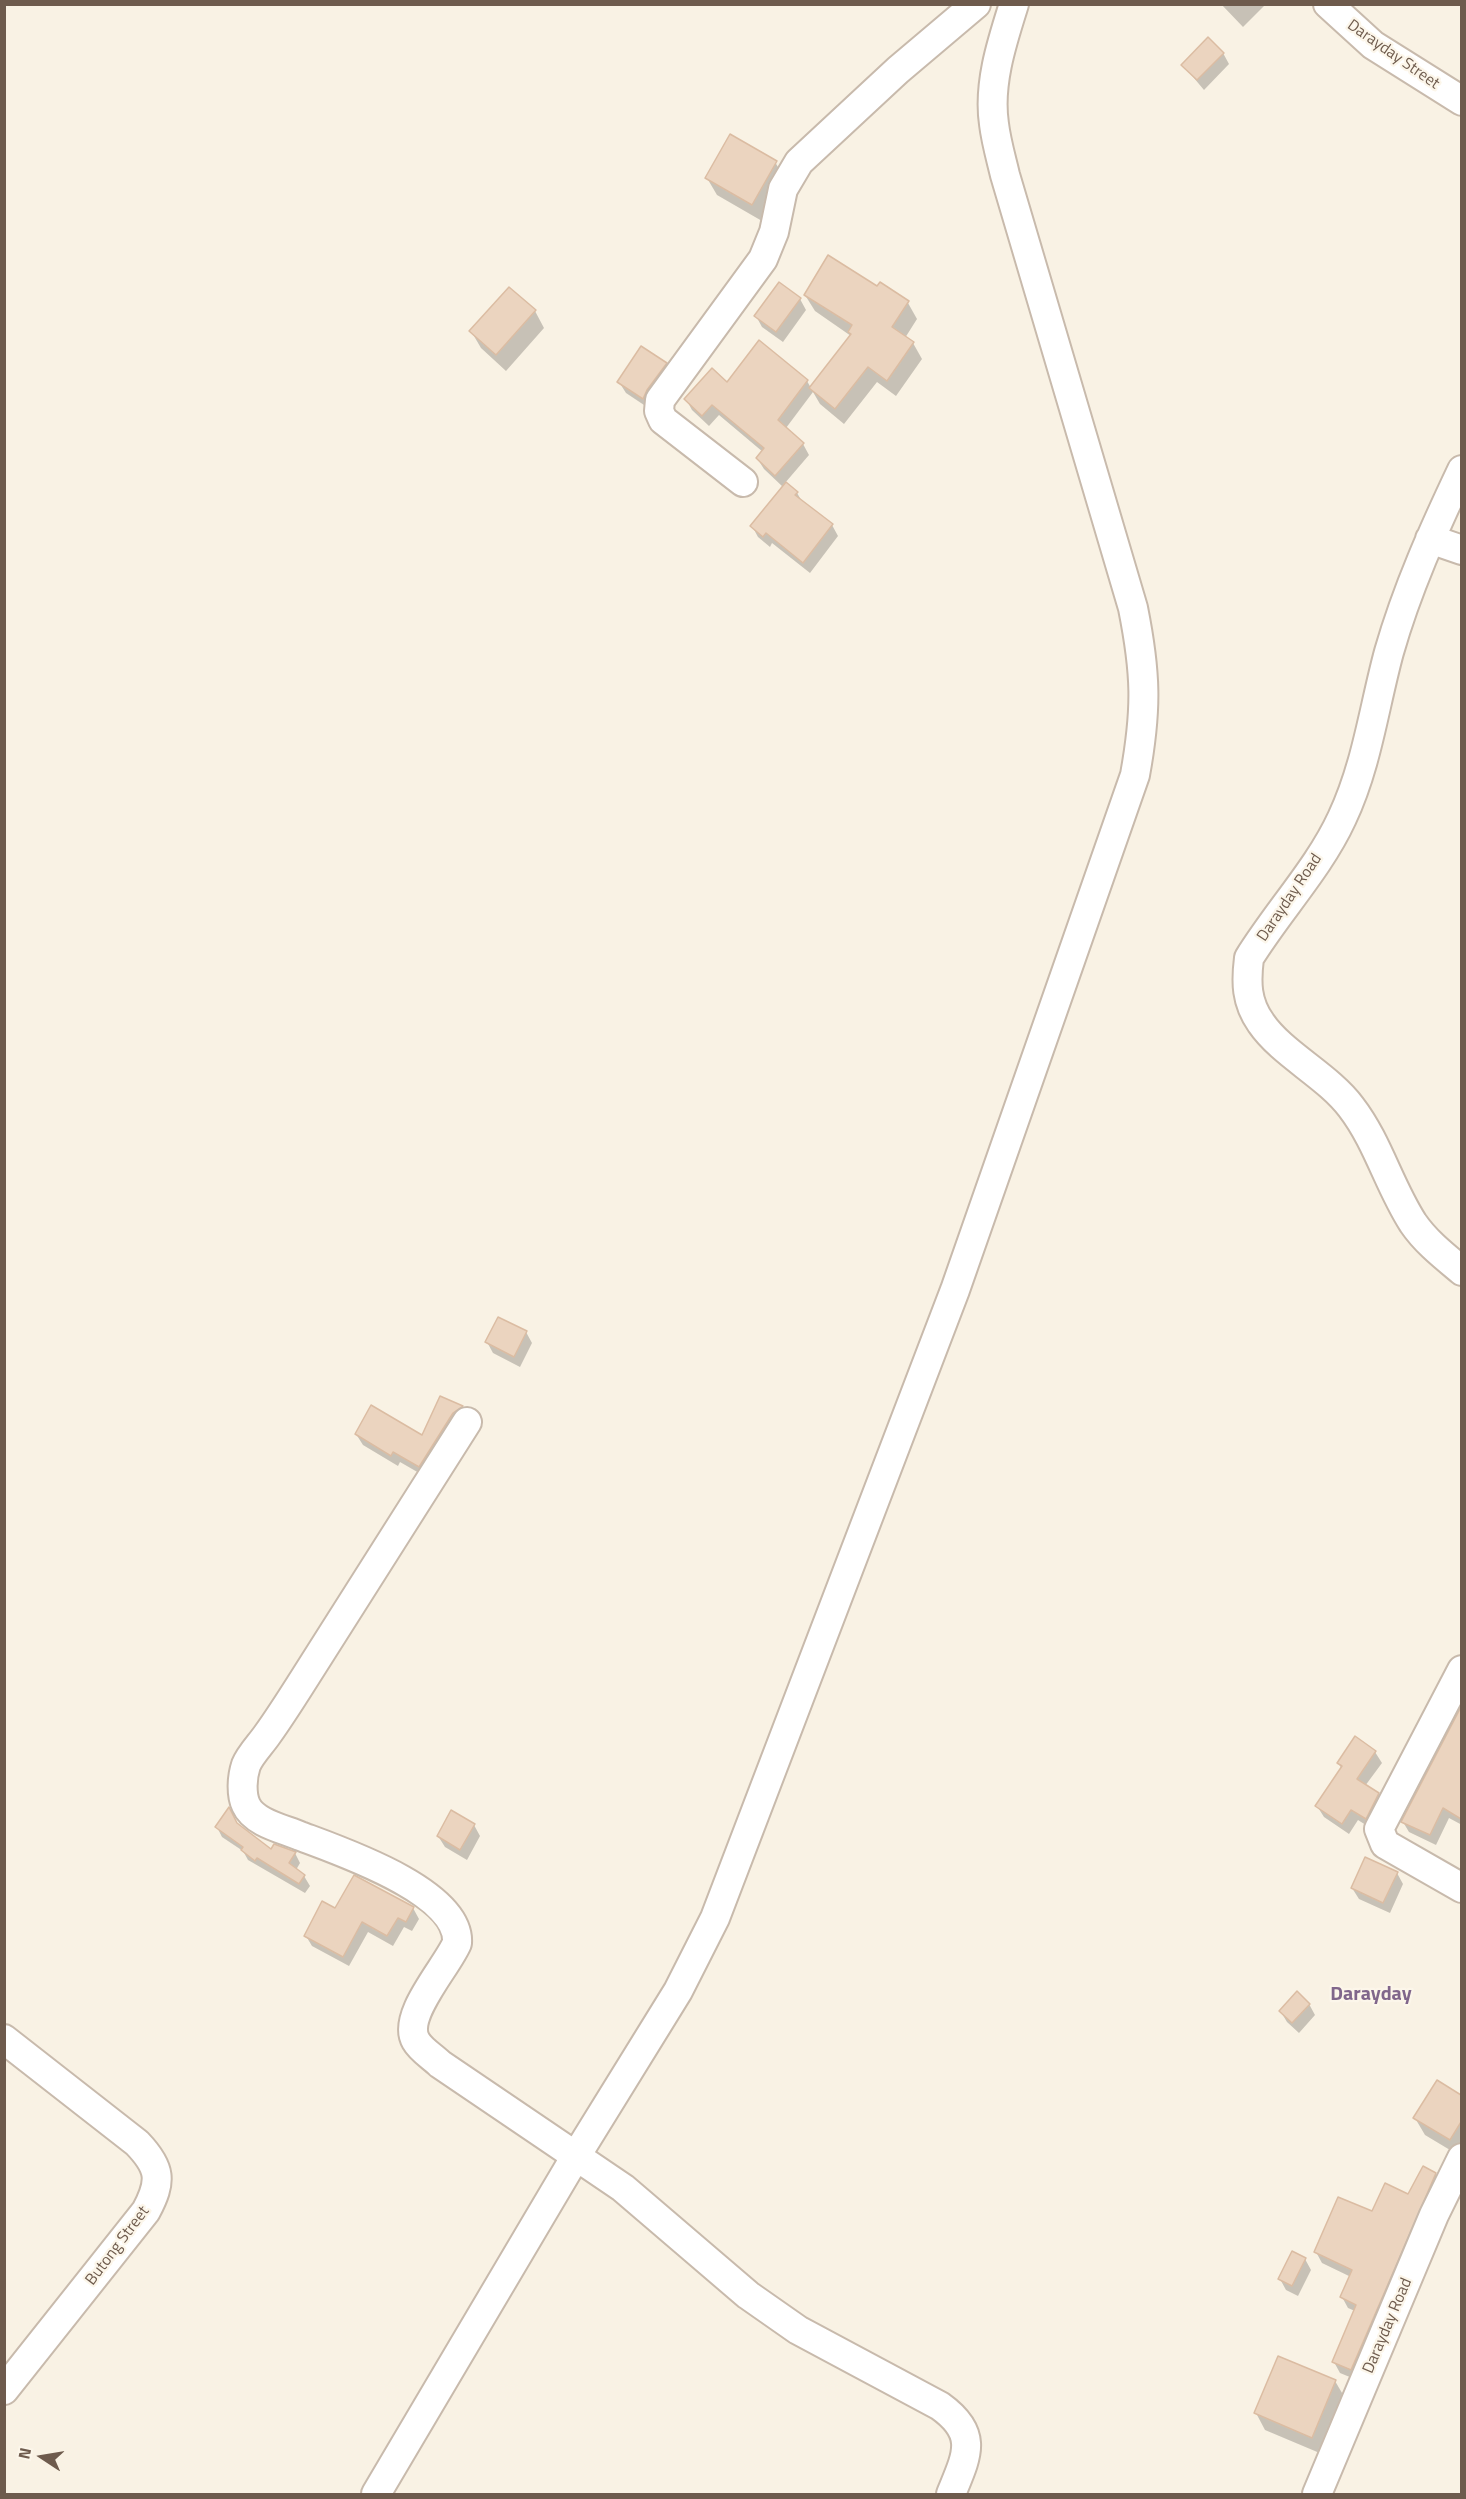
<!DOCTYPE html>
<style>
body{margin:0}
#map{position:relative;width:1466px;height:2499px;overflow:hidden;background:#f9f2e4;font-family:"Titillium Web",sans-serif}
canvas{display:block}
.frame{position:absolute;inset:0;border:6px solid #6e5b4d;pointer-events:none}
.north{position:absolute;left:12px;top:2427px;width:60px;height:60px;-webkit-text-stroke:4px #fcf6ea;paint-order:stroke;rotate:282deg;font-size:16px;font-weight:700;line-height:24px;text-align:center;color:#6e5b4d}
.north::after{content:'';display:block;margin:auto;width:21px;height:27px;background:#6e5b4d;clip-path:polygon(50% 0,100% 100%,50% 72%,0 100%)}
</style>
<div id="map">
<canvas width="1466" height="2499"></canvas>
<div class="frame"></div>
<div class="north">N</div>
</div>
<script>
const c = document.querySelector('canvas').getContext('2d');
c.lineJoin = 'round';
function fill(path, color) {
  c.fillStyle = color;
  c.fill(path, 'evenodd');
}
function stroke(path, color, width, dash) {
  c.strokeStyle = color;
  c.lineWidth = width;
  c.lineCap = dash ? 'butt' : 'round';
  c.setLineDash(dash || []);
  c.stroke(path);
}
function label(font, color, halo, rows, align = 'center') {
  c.font = font + ' "Titillium Web",sans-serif';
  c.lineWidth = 4.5;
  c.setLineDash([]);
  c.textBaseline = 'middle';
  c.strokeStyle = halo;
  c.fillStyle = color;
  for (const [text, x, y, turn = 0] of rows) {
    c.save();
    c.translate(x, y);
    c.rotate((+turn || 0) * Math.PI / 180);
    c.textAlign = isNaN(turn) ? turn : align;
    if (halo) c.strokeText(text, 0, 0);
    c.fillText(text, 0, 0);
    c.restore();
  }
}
const shadow = new Path2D(`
 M1221,4h45l-23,23z
 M1223,53l6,11 -25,26 -21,-25z
 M775,162l10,17 -23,42 -45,-26 -10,-17z
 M878,288l30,15 9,16 -12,19 8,5 9,16 -26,37 -19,-14 -33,42 -24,-20 -7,-12 -27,36 17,16 6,11 -24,28 12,10 6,10 29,22 6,11 -28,37 -38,-30 -2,4 -12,-10 -6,-11 31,-39 -19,-18 -7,-11 6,-6 -44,-37 -10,11 -17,-16 -6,-11 42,-15 79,-3 4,7 40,-52 -36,-25 -10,-16z
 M800,299l6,11 -23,32 -21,-15 -6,-11z
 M535,311l9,17 -38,43 -25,-23 -10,-17z
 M665,364l7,11 -22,34 -24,-16 -7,-11z
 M526,1332l6,11 -12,24 -27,-14 -6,-11z
 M440,1398l22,10 6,10 -42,59 -26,-15 -2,4 -35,-21 -7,-11 67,3z
 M1462,1710v75l-3,6 3,1v33l-13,-7 -13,27 -27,-13 -6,-10z
 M1375,1752l7,11 -17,23 13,8 7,11 -13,24 -14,-9 -9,14 -25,-17 -7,-11 25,-37 -4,-6z
 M474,1825l6,11 -13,24 -22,-13 -7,-11z
 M238,1826l33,25 24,2 5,10 -4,7 8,6 6,10 -5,7 -57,-33 -5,-9 -21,-14 -5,-10z
 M1397,1873l6,11 -13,29 -31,-14 -7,-11z
 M413,1908l6,11 -7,12 -8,-4 -11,19 -25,-14 -19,34 -37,-20 -6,-10 30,-26z
 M1309,2004l6,11 -16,18 -12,-11 -6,-10z
 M1437,2082l25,15 -2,59 -35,-21 -10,-17z
 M1435,2174l7,11 -85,195 -17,-7 -6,-11 21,-51 -7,-3 -6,-11 9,-20 -29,-14 -6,-11 57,-39 36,-17z
 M1305,2259l6,11 -13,26 -12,-6 -6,-11z
 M1335,2381l10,17 -23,56 -57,-24 -9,-17z`);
const building = new Path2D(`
 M1208,37l16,16 -27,27 -16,-15z
 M730,134l47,27 -25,44 -47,-27z
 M828,255l49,31 3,-4 29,19 -17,26 22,15 -27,39 -19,-14 -33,42 -26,-21 42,-54 -3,-2 4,-7 -48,-30z
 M779,282l22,16 -25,34 -22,-16z
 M509,287l27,23 -40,45 -27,-24z
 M759,340l49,40 -30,40 26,23 -29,33 -19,-18 8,-10 -52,-43 -10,11 -18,-17 28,-31 15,14z
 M641,346l26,17 -20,27 -4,9 -26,-17z
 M786,482l12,10 -3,3 38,29 -30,39 -37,-30 -3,4 -13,-11z
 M498,1317l29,14 -13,26 -29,-15z
 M440,1396l23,10 -10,7 -34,54 -26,-15 -2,4 -36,-22 16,-29 51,30z
 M1461,1707v112l-18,-11 -13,27 -29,-13z
 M1355,1736l21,15 -19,28 22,14 -13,26 -15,-9 -9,14 -27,-18 27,-40 -5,-3z
 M229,1807l8,16 34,26 3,-5 22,8 -7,11 16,12 -6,9 -42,-26 -2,3 -14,-11 2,-3 -28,-20z
 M451,1810l24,14 -15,26 -23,-14z
 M1365,1857l33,15 -15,31 -32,-15z
 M354,1875l60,32 -8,15 -8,-4 -11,18 -25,-14 -19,35 -39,-21 18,-35 13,7z
 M1297,1991l13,13 -18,19 -13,-12z
 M1437,2080l24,15v27l-11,18 -37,-22z
 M1423,2166l13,7 -85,197 -19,-8 24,-57 -16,-8 12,-27 -38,-18 24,-55 34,14 13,-28 23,11z
 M1292,2251l14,7 -14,28 -14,-7z
 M1278,2356l58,24 -24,58 -58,-25z`);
const minor = new Path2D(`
 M1328,4l45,41 89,56
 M1462,470c-28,59 -55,119 -73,182 -15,55 -22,113 -47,166 -23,50 -64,93 -93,140 -3,24 -3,44 12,65 21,31 67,53 90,84 27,35 38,79 62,116 13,19 31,33 49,48
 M743,482l-80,-62 -4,-9 1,-11 103,-141 11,-27 9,-43 16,-27 99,-92 78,-66
 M1430,539l32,11
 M467,1422c-54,86 -109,171 -163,257 -12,19 -24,38 -37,56 -7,10 -17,20 -21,30 -4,12 -5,29 0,40 8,18 38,24 54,31 40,15 161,56 157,107 -10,24 -56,73 -41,98 5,9 17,16 24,23l183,124 125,107 50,35 142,76c39,28 27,49 11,88
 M1462,1670l-83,159 6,15 77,44
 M4,2039l133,104c24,25 25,38 9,68l-142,179
 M376,2494l200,-338 102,-165 37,-73 240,-628 180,-515c12,-66 11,-102 -2,-167l-128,-433c-4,-17 -9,-34 -11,-51 -6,-40 8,-82 20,-120
 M1317,2494l117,-279 28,-57`);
const streetNames = [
 ["Darayday Street",1393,55,35],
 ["Darayday Road",1290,898,-56],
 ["Butong Street",118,2246,-53],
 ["Darayday Road",1388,2326,-67]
];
const quarterNames = [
 ["Darayday",1371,1995]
];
fill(shadow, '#0003');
fill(building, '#ebd4bf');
stroke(building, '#dbbca2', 1.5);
stroke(minor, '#c8baac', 32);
stroke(minor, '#fff', 28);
label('16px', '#6e5b4d', '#fcf6ea', streetNames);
label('bold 20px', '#80668b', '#fcf6ea', quarterNames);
</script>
